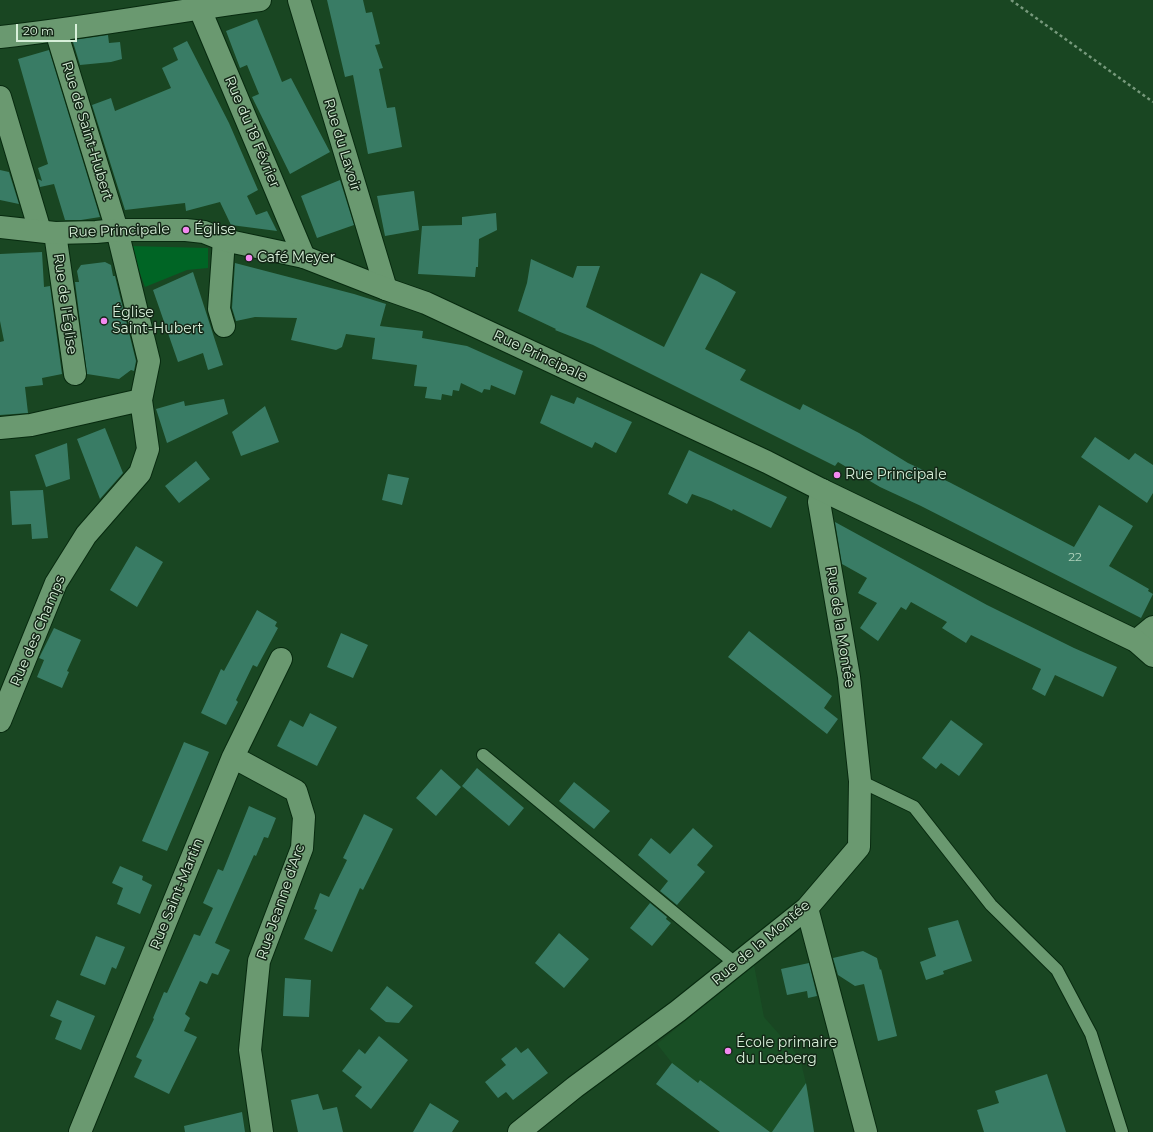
<!DOCTYPE html>
<meta charset="utf-8">
<style>
body{margin:0}
#map{position:relative;width:1153px;height:1132px;overflow:hidden;background:#194622;font-family:Montserrat,sans-serif}
canvas{display:block}
.scale{position:absolute;left:16px;top:24px;width:61px;height:18px;box-sizing:border-box;border:2px solid #d8f0da;border-top:0;padding-left:5px;font-size:12px;line-height:14px;white-space:nowrap;color:#d8f0da;-webkit-text-stroke:3px #142717;paint-order:stroke}
</style>
<div id="map">
<canvas width="1153" height="1132"></canvas>
<div class="scale">20 m</div>
</div>
<script>
const c = document.querySelector('canvas').getContext('2d');
c.lineJoin = 'round';
function fill(path, color) {
  c.fillStyle = color;
  c.fill(path, 'evenodd');
}
function stroke(path, color, width, dash) {
  c.strokeStyle = color;
  c.lineWidth = width;
  c.lineCap = dash ? 'butt' : 'round';
  c.setLineDash(dash || []);
  c.stroke(path);
}
function label(font, color, halo, rows, align = 'center') {
  c.font = font + ' Montserrat,sans-serif';
  c.lineWidth = 3;
  c.setLineDash([]);
  c.textBaseline = 'middle';
  c.strokeStyle = halo;
  c.fillStyle = color;
  for (const [text, x, y, turn = 0] of rows) {
    c.save();
    c.translate(x, y);
    c.rotate((+turn || 0) * Math.PI / 180);
    c.textAlign = isNaN(turn) ? turn : align;
    if (halo) c.strokeText(text, 0, 0);
    c.fillText(text, 0, 0);
    c.restore();
  }
}
const built = new Path2D(`
 M754,965l10,52 36,41 8,34 6,38 -1,2h-93l-63,-48 15,-21 -15,-19z`);
const green = new Path2D(`
 M130,246l78,2v20l-21,2 -42,17z`);
const building = new Path2D(`
 M327,0h36l3,13 6,-1 8,32 -5,1 8,23 -4,1 8,39 8,-1 7,40 -34,7 -15,-79 -8,2z
 M257,19l25,63 9,-4 39,74 -40,22 -38,-77 7,-3 -12,-29 -7,3 -14,-37z
 M108,35l1,8 11,-1 2,17 -11,3 -31,3 -7,-23 1,-2z
 M187,41l42,82 29,67 -11,6 9,19 11,-4 10,20 -46,-6 -11,-23 -34,9 -1,-8 -60,7 -33,-105 19,-7 4,13 56,-23 -9,-20 16,-8 -5,-12z
 M49,50l51,167 -19,3h-16l-11,-36 -14,3 -2,-8 4,2 -4,-13 10,-4 -30,-105z
 M0,170l9,2 10,32 -19,-4z
 M340,180l14,45 -37,13 -16,-42z
 M414,191l5,39 -34,6 -8,-40z
 M496,213l1,17 -18,9 -1,28h-2l-1,10 -57,-3 4,-48 40,-1v-8z
 M42,252l2,35 6,-1 12,88 -20,4 1,7 -18,2 3,26 -28,2v-73l4,-1 -4,-20v-67z
 M531,259l42,19 4,-12h23l-14,41 78,40 37,-74 16,8 19,11 -31,57 41,21 -6,10 60,30 3,-6 56,29 49,30 41,19 125,65 25,-42 34,21 -24,40 40,23 -1,2 5,3 -12,24 -220,-112 -41,-19 -42,-25 -3,4 -242,-121 -38,-15 1,-1 -38,-18 9,-28z
 M105,262l6,3 2,11h2l21,85 -2,10 -3,-1 -12,9 -32,-5 -12,-92h4l-2,-11 4,-6z
 M235,263l119,31 32,10 -6,22 43,5 -1,7 45,8 56,25 -8,24 -24,-10 -1,5 -6,-1 -2,4 -21,-10 -2,8 -6,-1 -1,6 -10,-2 -1,6 -16,-2 2,-11 -13,-1 3,-21 -45,-6 3,-21 -29,-4 -4,13 -6,3 -45,-10 6,-22 -42,-1 -19,4 -4,-13z
 M193,272l30,93 -15,5 -5,-17 -25,9 -25,-72z
 M551,395l23,9 3,-7 55,25 -16,31 -21,-11 -3,6 -52,-25z
 M224,399l4,15 -61,29 -11,-34 28,-8 1,5z
 M265,406l14,36 -38,14 -9,-24z
 M105,428l18,45 -23,26 -23,-60z
 M1095,437l34,23 6,-7 18,12v28l-6,10 -66,-46z
 M67,443l3,36 -24,8 -11,-32z
 M689,450l98,47 -16,31 -38,-19 -1,2 -21,-10 -19,-7 -5,10 -19,-10z
 M196,461l14,18 -31,24 -14,-17z
 M388,474l21,4 -7,27 -20,-5z
 M43,490l5,48 -16,1 -1,-15 -19,1 -2,-34z
 M835,522l152,83 87,43 43,19 -14,30 -48,-22 -10,21 -13,-7 9,-20 -70,-34 -5,8 -24,-15 5,-6 -36,-20 -5,8 -5,-3 -23,34 -18,-13 17,-25 -19,-10 9,-15 -25,-14z
 M136,546l27,16 -26,45 -27,-17z
 M257,610l20,12 -2,4 3,2 -21,39 -4,-2 -17,35 2,2 -12,23 -25,-12 20,-44 3,2z
 M54,628l27,12 -14,31 2,1 -7,16 -25,-11 7,-17 -5,-2z
 M749,631l83,65 -8,12 14,11 -11,15 -99,-77z
 M341,633l27,12 -15,33 -26,-11z
 M310,713l27,14 -20,39 -40,-20 13,-26 13,7z
 M951,720l32,24 -24,32 -18,-13 -5,6 -14,-11z
 M184,742l25,10 -42,99 -25,-10z
 M477,768l47,40 -15,18 -47,-40z
 M441,769l20,18 -25,29 -20,-18z
 M574,782l36,29 -16,18 -35,-28z
 M249,806l27,12 -8,20 -4,-1 -8,19 -2,-1 -39,88 15,7 -12,25 -6,-2 -5,11 -7,-3 -15,33 5,4 -6,13 13,6 -28,57 -35,-17 8,-17 -6,-3 18,-38 -1,-1 11,-26 3,1 27,-59 6,2 13,-28 -10,-5 15,-34 5,2z
 M364,814l29,15 -30,61 -3,-2 -28,64 -28,-13 13,-29 -3,-1 6,-16 9,4 18,-37 -4,-2z
 M693,828l20,18 -16,19 8,7 -28,33 -17,-14 8,-10 -30,-26 13,-17 19,16z
 M120,866l23,10 -1,4 10,5 -12,29 -23,-10 6,-16 -11,-5z
 M650,903l17,14 -1,2 5,4 -19,23 -22,-18z
 M958,920l14,41 -29,10 1,3 -18,6 -6,-18 16,-6 -8,-28z
 M559,933l30,26 -25,29 -29,-25z
 M96,936l29,11 -9,22 -4,-2 -7,18 -25,-10z
 M863,951l14,7 3,12 1,-1 16,67 -19,5 -14,-57 -9,2 -17,-11 -5,-17z
 M809,963l8,33 -9,2 -1,-7 -20,4 -6,-26z
 M285,978l26,2 -2,37 -26,-1z
 M387,986l26,20 -14,17 -13,-1 -16,-13z
 M57,1000l38,16 -14,34 -26,-11 7,-18 -12,-5z
 M379,1036l29,24 -37,49 -16,-13 7,-9 -20,-16 17,-22 6,5z
 M516,1047l5,6 7,-5 20,25 -35,27 -7,-8 -8,6 -13,-16 21,-17 -5,-6z
 M672,1063l26,20 2,-3 70,52h-50l-64,-48z
 M1047,1074l19,58h-82l-7,-22 22,-7 -4,-12z
 M806,1083l8,49h-42z
 M318,1094l5,16 14,-3 6,25h-45l-7,-32z
 M430,1103l29,18 -7,11h-39z
 M242,1112l3,20h-60l-1,-6z`);
const path = new Path2D(`
 M1011,0l142,102`);
const lane = new Path2D(`
 M483,755l253,209
 M860,781l54,26 77,98 66,65 34,64 31,98`);
const street = new Path2D(`
 M299,0l87,289
 M199,7l105,250
 M0,37c87,-9 173,-26 260,-37
 M0,97l40,134
 M55,233l20,141
 M224,326l-5,-17 5,-69
 M0,428l31,-3 110,-25
 M1136,641l17,-14
 M0,721l56,-138 30,-48 54,-62 8,-24 -7,-49 8,-39 -32,-131 -61,-199
 M233,757l63,34 8,26 -2,31 -43,113 -9,89 12,82
 M807,908l59,224
 M80,1132l153,-375 48,-98
 M519,1132l56,-45 103,-76 129,-103 52,-61 1,-66 -11,-104 -30,-175 3,-12`);
const secondary = new Path2D(`
 M0,227l55,6 41,-1 21,-2h69l18,2 20,8 80,17 82,32 40,14 341,159 55,28 314,151 17,15`);
const markers = [
 [186,230,4,"#f489f1"],
 [249,258,4,"#f489f1"],
 [104,321,4,"#f489f1"],
 [837,475,4,"#f489f1"],
 [728,1051,4,"#f489f1"]
];
const numberNames = [
 ["22",1075,557]
];
const streetNames = [
 ["Rue de Saint-Hubert",87,131,73],
 ["Rue du 18 Février",252,132,67],
 ["Rue du Lavoir",342,145,73],
 ["Rue Principale",119,231,-2],
 ["Rue de l'Église",65,304,82],
 ["Rue Principale",540,356,25],
 ["Rue de la Montée",840,627,81],
 ["Rue des Champs",38,631,-67],
 ["Rue Saint-Martin",177,894,-68],
 ["Rue Jeanne d'Arc",281,902,-71],
 ["Rue de la Montée",761,943,-40]
];
const poiNames = [
 ["Église",194,230],
 ["Café Meyer",257,258],
 ["Église",112,313],
 ["Saint-Hubert",112,329],
 ["Rue Principale",845,475],
 ["École primaire",736,1043],
 ["du Loeberg",736,1059]
];
fill(built, '#194f25');
fill(green, '#006525');
fill(building, '#397c65');
stroke(lane, '#072a0f', 14);
stroke(street, '#072a0f', 24);
stroke(secondary, '#072a0f', 24);
stroke(path, '#77997c', 2.5, [3, 3]);
stroke(lane, '#6a9970', 12);
stroke(street, '#6a9970', 22);
stroke(secondary, '#6a9970', 22);
for (const [x, y, r, color] of markers) {
  const dot = new Path2D();
  dot.arc(x, y, r, 0, 2 * Math.PI);
  c.fillStyle = color;
  c.fill(dot);
  stroke(dot, '#142717', 1.5);
}
label('12px', '#b0d3bd', null, numberNames);
label('14px', '#d8f0da', '#142717', streetNames);
label('14px', '#d8f0da', '#142717', poiNames, 'left');
</script>
